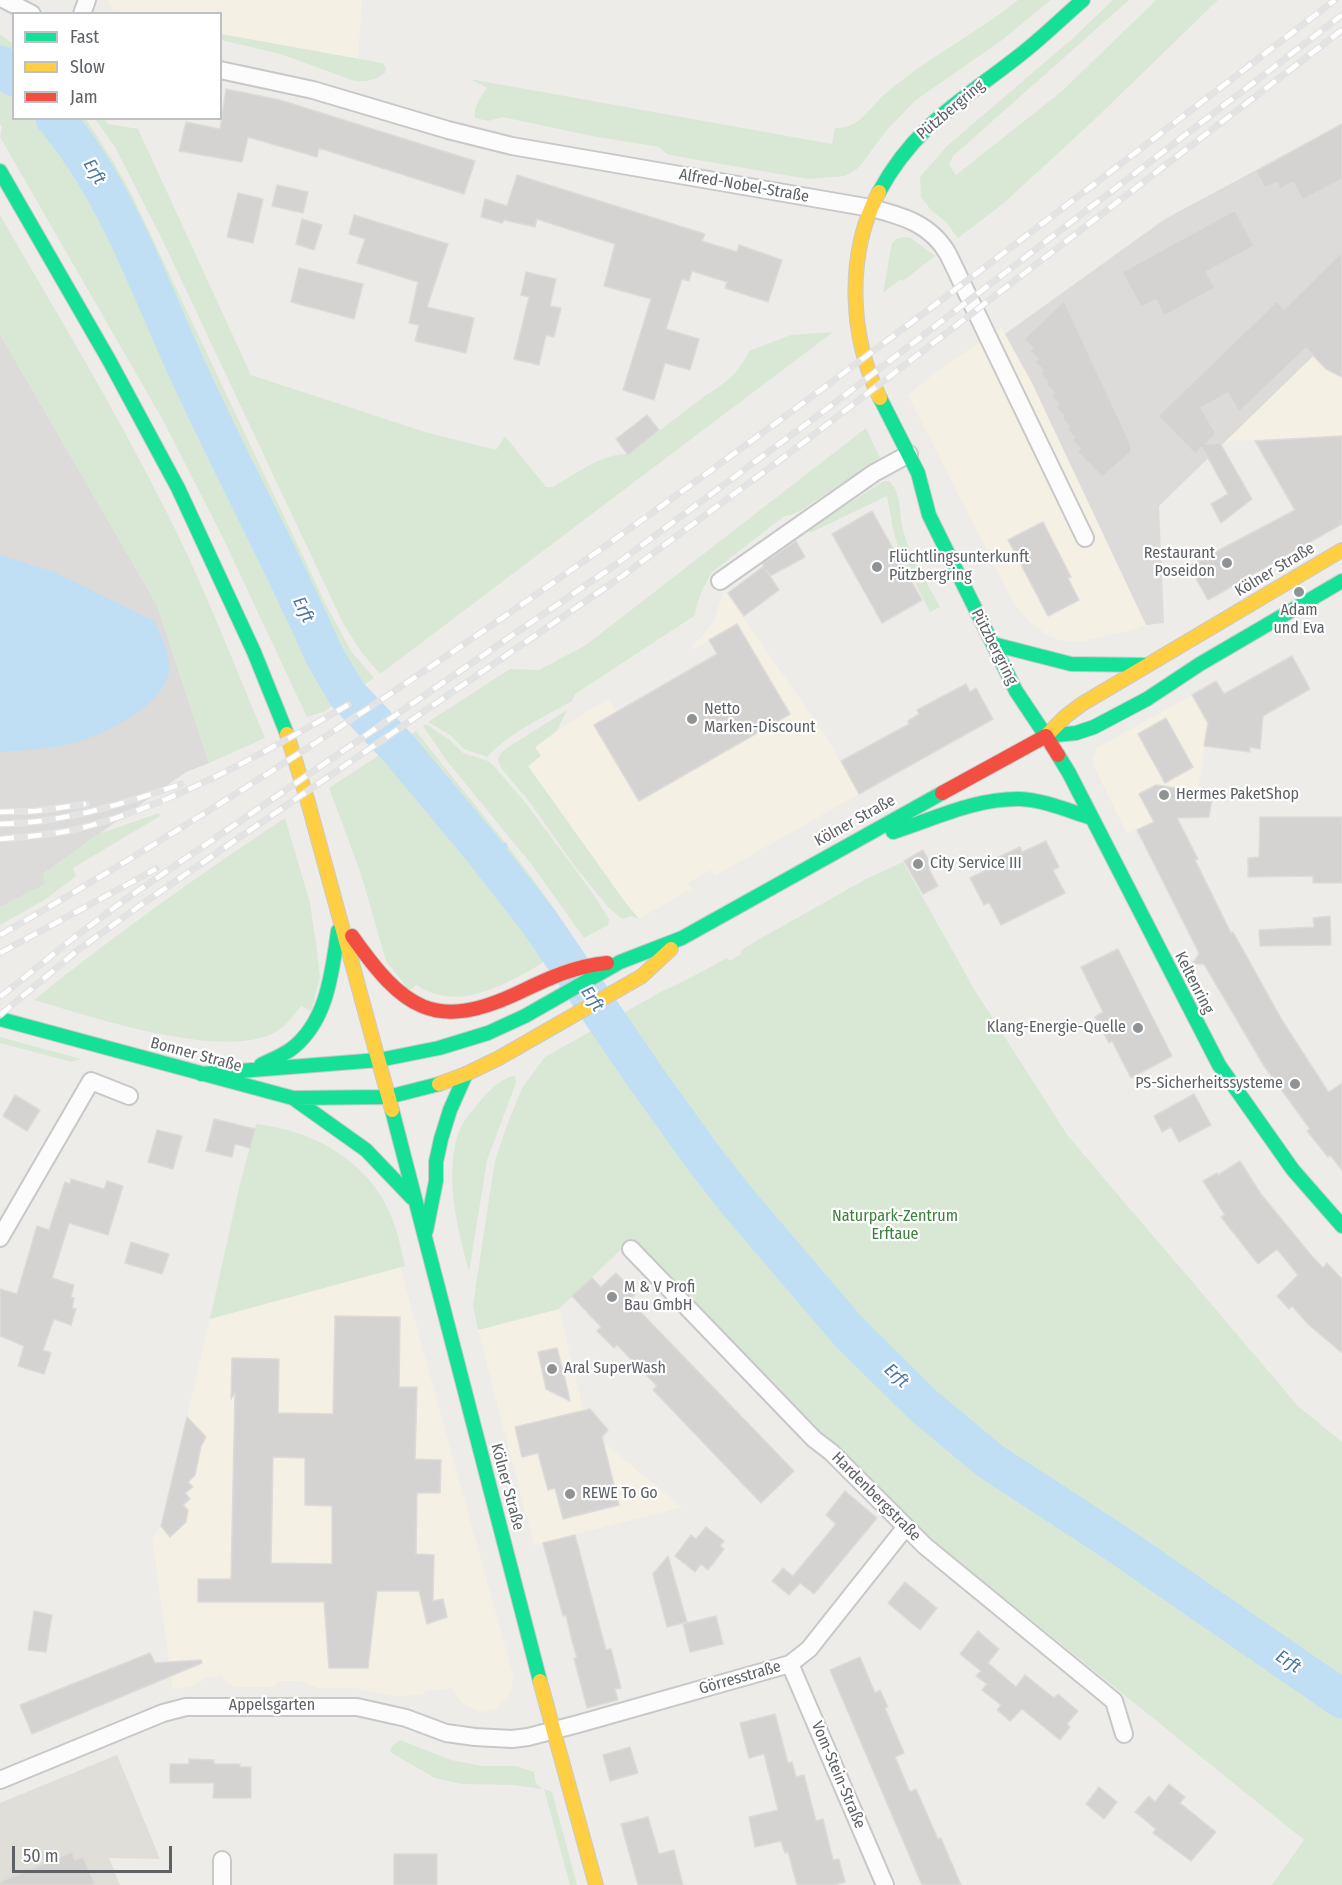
<!DOCTYPE html>
<meta charset="utf-8">
<style>
body{margin:0}
#map{position:relative;width:1342px;height:1885px;overflow:hidden;background:#edece9;font-family:"Fira Sans Condensed",sans-serif}
canvas{display:block}
.legend{position:absolute;left:12px;top:12px;width:210px;height:108px;box-sizing:border-box;background:#fff;border:2px solid #bfc0c2;margin:0;padding:8px 10px;list-style:none;font-size:18px;color:#5e6266}
.legend li{display:flex;align-items:center;gap:12px;height:30px}
.legend b{width:30px;border:2px solid #bfc0c2}
.scale{position:absolute;left:12px;top:1846px;width:160px;height:27px;box-sizing:border-box;border:3px solid #5e6266;border-top:0;padding-left:8px;font-size:18px;line-height:21px;white-space:nowrap;color:#5e6266;-webkit-text-stroke:4px #fff;paint-order:stroke}
</style>
<div id="map">
<canvas width="1342" height="1885"></canvas>
<ul class="legend">
<li><b style="height:8px;background:#16e098"></b>Fast</li>
<li><b style="height:8px;background:#ffcf43"></b>Slow</li>
<li><b style="height:8px;background:#f24e42"></b>Jam</li>
</ul>
<div class="scale">50 m</div>
</div>
<script>
const c = document.querySelector('canvas').getContext('2d');
c.lineJoin = 'round';
function fill(path, color) {
  c.fillStyle = color;
  c.fill(path, 'evenodd');
}
function stroke(path, color, width, dash) {
  c.strokeStyle = color;
  c.lineWidth = width;
  c.lineCap = dash ? 'butt' : 'round';
  c.setLineDash(dash || []);
  c.stroke(path);
}
function label(font, color, halo, rows, align = 'center') {
  c.font = font + ' "Fira Sans Condensed",sans-serif';
  c.lineWidth = 4.5;
  c.setLineDash([]);
  c.textBaseline = 'middle';
  c.strokeStyle = halo;
  c.fillStyle = color;
  for (const [text, x, y, turn = 0] of rows) {
    c.save();
    c.translate(x, y);
    c.rotate((+turn || 0) * Math.PI / 180);
    c.textAlign = isNaN(turn) ? turn : align;
    if (halo) c.strokeText(text, 0, 0);
    c.fillText(text, 0, 0);
    c.restore();
  }
}
const commercial = new Path2D(`
 M107,0h255l-4,59 -137,-25 -1,-20 -103,-1 -4,-2z
 M1001,328l31,55 114,242 -14,5 -53,12 -19,-2 -11,-4 -21,-15 -16,-21 -104,-205 27,-22z
 M1342,328v108l-118,5z
 M724,590l101,145 34,59 -145,82 -3,-6 -11,6 -12,7 3,6 -52,30 -14,-17 -97,-136 12,-10 -5,-8 22,-17 51,-32 9,13 100,-58 -8,-14 -16,10 -2,-5 11,-9 12,-15z
 M1192,695l16,28 -14,94 -20,-5 -47,22 -32,-66 -2,-9 4,-11z
 M400,1267l113,408 -2,17 -15,17 -15,3 -15,-6 -8,-8 -5,-10 -26,3 -6,4 -26,1 -41,-8h-36l-18,-7h-20l-5,6h-39l-7,-3 -8,-9 -17,4 -14,8 -17,2 -21,-150 9,-13 49,-207z
 M559,1309l29,121 94,77 -148,38 -56,-215z`);
const industrial = new Path2D(`
 M1342,124v204l-183,178 5,117 -18,2 -114,-242 -27,-49 160,-115z
 M0,334l157,271 52,158 -23,9 -143,102 3,10 -46,23z`);
const education = new Path2D(`
 M117,1755l43,104 -51,-1 11,27h-120v-82z`);
const green = new Path2D(`
 M1018,0h33l-49,40 -86,60 -30,31 -23,31 -6,7 -13,7 -36,3 -133,-23 -8,-2 -8,-7 -67,-11 -90,-19 -14,4 -13,-3c-2,-11 6,-21 12,-30l-17,-9 362,65 3,-16c24,1 31,-17 48,-32 41,-37 92,-61 135,-96z
 M1113,0h16l-176,156 -4,9 7,10 105,-83 95,-92h62l-124,120 -90,83 -46,35 -13,-17 -14,-11 -10,-13 -1,-20 27,-31 124,-106z
 M0,34l13,10v19l-13,-9z
 M221,34l161,29 4,5 -1,5c-10,7 -18,9 -30,8l-75,-27 -59,-14z
 M0,71l13,10 1,37 37,1c56,64 83,147 117,224 30,68 65,134 97,201 25,52 46,106 76,156l-16,11 -18,6 -84,-179 -59,-116 -164,-285 2,-10 -2,-3z
 M69,119h17l28,44 17,30 195,412 25,46 23,27 -19,13 -38,-71 -23,-53 -94,-191 -56,-126 -37,-74 -17,-30z
 M95,119h9l4,5 30,5 113,246 174,57 71,18 9,-14 41,51h7c24,-14 47,-33 76,-33l77,-59c18,-10 35,-25 43,-44l42,-16 42,-3 -453,342 -18,-21 -19,-30 -181,-384 -47,-92z
 M0,215c56,97 115,194 165,294 38,74 68,153 100,229l-56,25 -52,-158 -157,-271z
 M904,237l7,1 24,18 -32,25 -2,-2 -18,14 9,-50 4,-4z
 M866,428l14,30 -82,54 -15,5 -72,56 -11,22 -6,21 -119,78 -3,7c-23,13 -69,35 -84,56l-24,-8 -14,-14 -22,-13 82,-53 29,1 47,-25z
 M884,481h5c13,11 10,34 14,49 7,27 24,52 37,77l-10,5 -29,-57 -7,-21 -7,-38 -77,37 -2,-4z
 M567,710l-10,21 -22,16 6,9 -13,10 97,136 14,17 -8,-3 -9,3 -14,-12 -35,-43 -44,-63 -28,-33 -3,-8 2,-6 7,-6z
 M426,724l24,16 13,13 25,8 5,4 35,41 61,82 20,31 -1,6 -24,13 -52,-73 -85,-104 -24,-35z
 M416,731c54,70 114,136 160,212 -34,19 -90,60 -130,53 -11,-1 -21,-6 -30,-11l-6,6 -24,-30 -25,-87 -32,-86z
 M159,813l1,3 -87,52 3,8 -30,23 -46,26v-18l45,-23 -2,-10 55,-40z
 M285,818l25,85 6,40 4,34 -9,34 -10,-5c-8,10 -16,22 -29,28 -56,25 -180,-17 -238,-34 80,-65 165,-125 251,-182z
 M903,862l71,127 94,147 230,270 44,36v443h-70l32,-45 -405,-327 -266,-275 -74,71 -81,21 -5,-25 18,-119 4,-25 11,-33 16,-40 23,-31 114,-64 29,-14 39,-21 3,3 11,-7 -1,-3 11,-7 115,-65z
 M0,1037l81,22 -9,3 -72,-19z
 M515,1076l1,7 -29,77 -18,112c-11,-43 -25,-93 -11,-138 4,-12 15,-24 23,-34 8,-9 21,-23 34,-24z
 M256,1124c57,6 113,37 135,92 7,16 10,33 14,50l-195,53 29,-131z
 M400,1740l51,20 31,6h34l18,6 2,11 6,6 -29,-4 -51,-1 -27,-6 -45,-26 2,-6z
 M544,1789l8,3 25,93h-7z`);
const water = new Path2D(`
 M0,555l54,17 100,49c8,14 16,33 15,49 -1,31 -59,62 -86,70 -26,9 -56,10 -83,12z`);
const stream = new Path2D(`
 M502,874l2,-28`);
const river = new Path2D(`
 M0,65l14,12
 M55,118c64,75 97,177 139,266 42,91 90,179 130,271l23,39 53,56 80,96 58,74 108,158 56,78 36,46 111,130 74,73 67,56 126,82 226,156`);
const building = new Path2D(`
 M226,89l54,11 195,61 -11,33 -145,-46 -2,9 -69,-20 -6,25 -63,-11 7,-29 34,7z
 M1342,124v55l-39,21 -10,-18 -13,7 -3,-7 -12,6 -9,-17z
 M517,175l188,59 -3,7 35,11 2,-7 43,15 -14,42 -43,-14 2,-6 -35,-11 -3,10 -7,-2 -16,50 33,10 -9,31 -25,-7 -11,37 -31,-10 28,-91 -47,-13 11,-42 -78,-25 -2,8 -31,-7 -2,3 -21,-6 4,-18 22,7z
 M277,185l31,7 -5,21 -31,-7z
 M238,193l25,6 -10,44 -26,-6z
 M1235,210l19,36 -48,26 9,16 -51,28 -8,-16 -15,7 -19,-35z
 M354,215l94,29 -21,63 47,11 -8,35 -51,-12 4,-16 -10,-2 9,-41 -61,-19 8,-24 -16,-5z
 M302,219l20,6 -8,25 -18,-6z
 M1342,252v125l-16,-8 -20,-21 -67,64 -11,-19 -27,15 15,26 -10,10 14,-1 32,56 -31,24 -10,-19 17,-10 -26,-47 -7,7 -37,-38 119,-115 7,8z
 M299,268l64,16 -9,35 -63,-17z
 M526,272l30,7 -6,27 11,2 -7,29 -8,-2 -7,30 -25,-6 15,-62 -8,-2z
 M1064,301l67,144v7l-29,25 -25,-26 3,-2 -8,-9 3,-2 -8,-9 2,-3 -7,-8 2,-3 -8,-8 3,-3 -8,-8 3,-3 -8,-9 2,-2 -8,-9 3,-3 -8,-8 3,-3 -8,-8 3,-3 -9,-9z
 M647,415l12,15 -31,25 -12,-16z
 M1342,436v88l-134,76 -19,-34 106,-56 -40,-69z
 M872,511l50,89 -40,23 -50,-89z
 M1043,522l28,55 -3,1 11,22 -31,16 -40,-76z
 M796,541l9,16 -35,19 -4,-6 13,20 -35,26 -16,-23 36,-27 -2,-2z
 M737,624l53,90 -151,87 -45,-76 123,-71 -8,-14z
 M1292,656l18,33 -47,27 -3,33 -10,-2v5l-46,-6 4,-23 -16,-28 24,-14 8,13z
 M966,684l4,8 6,-4 17,31 -134,75 -18,-33 68,-37 -1,-3 11,-7 -2,-4z
 M1166,718l27,49 -28,16 -27,-49z
 M1156,785l52,8 4,6 -3,18 -32,1 21,41 -3,1 36,73 2,-1 49,88 45,70 2,2 13,-9v87l-12,-15 -2,2 -21,-26 3,-2 -46,-63 -60,-102h-12l7,-10 -1,-3 -61,-121 17,-8 -15,-28z
 M1260,817h82v66h-29v-7l-65,1v-19l11,-1z
 M1046,841l13,26 -6,3 12,23 -64,32 -12,-23 -5,3 -14,-27 23,-11 -3,-6 30,-14 2,5z
 M923,850l9,17 -3,2 9,17 -15,8 -19,-33z
 M1330,916l1,29 -71,1 -1,-16 55,-3 -1,-9z
 M1118,949l54,107 -41,22 -19,-37 -3,2 -14,-26 8,-5 -22,-45z
 M1194,1094l17,31 -32,17 -8,-15 -9,5 -8,-16z
 M15,1095l25,15 -13,21 -24,-15z
 M214,1119l41,10 -5,19 -15,-4 -3,13 -26,-6z
 M157,1130l25,6 -9,33 -25,-7z
 M1240,1161l21,33 50,61 12,13 4,-5 15,16v74l-34,-29 -16,-18 -3,3 -12,-13 21,-21 -21,-26 -19,15 -37,-47 4,-2 -22,-34 14,-8 1,2z
 M71,1179l33,10 3,-8 16,5 -15,49 -39,-12 -17,55 22,7 -3,12 3,1 -2,10 4,1 -5,16 -17,-6 -11,31 8,3 -7,21 -26,-8 6,-20 -24,-10v-47l17,5 20,-68 12,4 16,-48 5,2z
 M131,1242l38,12 -7,20 -37,-11z
 M616,1273l20,21 -7,6 165,171 -33,32 -108,-113 4,-4 -40,-41 -3,3 -17,-17 4,-4 -29,-31 20,-18 9,9z
 M335,1316l65,1 -1,70h18l-2,72 26,1 -1,33h-23l-1,61 18,1 -1,46 10,-2 4,18 -20,7 -8,-33h-42l-9,77h-39l-5,-66h-126v-23h33l4,-186 -4,6 1,-41 47,1 -1,54 55,1zM273,1457l32,1v47l27,1v58l-61,-1z
 M557,1348l8,31 5,22 -24,-12 -8,-37z
 M590,1409l18,21 -6,7 17,68 -56,14 -8,-31 -7,2 -10,-37 -16,4 -7,-30z
 M187,1417l19,20 -5,9 -6,29 -7,7 5,5 -8,6 5,6 -7,6 5,5 -2,12 -16,15 -9,-11z
 M845,1491l32,27 -63,76 -14,-11 -11,12 -17,-14 11,-13 10,8 43,-52 -10,-9z
 M706,1527l18,14 -4,5 4,3 -16,21 -7,-6 -6,8 -20,-16 16,-21 5,4z
 M575,1535l31,115 5,-1 10,39 -6,1 3,11 -31,8 -13,-50h3l-6,-21 -5,-22 -3,1 -20,-73z
 M668,1556l19,66 -20,5 -14,-53z
 M905,1582l32,26 -17,22 -32,-27z
 M34,1611l18,4 -6,37 -18,-2z
 M716,1616l7,28 -33,8 -7,-28z
 M978,1631l21,18 -11,14 28,24 9,-12 29,23 4,-4 20,17 -11,13 3,3 -10,13 -38,-31 -12,12 -13,-11 4,-5 -19,-15 5,-6 -11,-8 5,-5 -21,-17z
 M150,1653l5,10 46,-3 1,3 -170,71 -12,-29z
 M860,1657l15,36 5,-3 8,17 -3,1 19,45 -9,4 15,35 6,-3 22,50 3,-1 20,47h-39l-92,-215z
 M775,1714l13,49 4,-1 4,15 8,-2 12,46 7,-2 10,41 6,-1 6,23 -11,3h-37l-9,-33 -3,1 -4,-12 -26,6 -6,-30 29,-7 -14,-56 -15,4 -9,-35z
 M630,1747l8,26 -28,8 -7,-26z
 M189,1759l25,1v4h26v3h11v31h-38l1,-15h-44v-19h19z
 M1169,1784l16,13 -5,6 36,29 -25,29 -38,-28 3,-4 -21,-17 14,-16 6,6z
 M1099,1787l18,15 -13,17 -18,-15z
 M648,1817l11,37 15,-4 9,35h-45l-17,-61z
 M72,1852l3,8 8,-3 12,28h-95v-3z
 M394,1854h43v31h-43z`);
const street = new Path2D(`
 M5,0l27,14
 M82,14l5,-14
 M220,70l93,20 135,40 64,16 359,62c32,8 60,16 77,46l137,284
 M720,581l154,-108 35,-19
 M0,1238l91,-157 38,15
 M631,1249l183,190 17,13 94,94 189,155 10,33
 M790,1664l95,221
 M0,1780l163,-67 23,-6h171l49,11 40,15 29,4 37,2 16,-2 50,-13 212,-60 19,-15 96,-121
 M222,1885v-25`);
const fast = new Path2D(`
 M0,171l109,189 69,128 76,164 33,82
 M879,192c36,-67 84,-92 141,-137 22,-17 42,-37 63,-55
 M880,398l38,75 11,42 87,176 30,45
 M993,644l78,20 76,1
 M1046,736l30,-3 18,-6 53,-28 53,-35 142,-83
 M1058,755l11,18 150,292 74,105 49,56
 M893,832c41,-13 83,-34 127,-33 24,1 49,12 72,19
 M0,1019l293,79 95,-1 51,-13
 M261,1065c10,-5 20,-9 29,-15 37,-27 42,-77 48,-119
 M201,1074l178,-14 60,-12 49,-15 37,-17 95,-54 62,-24 260,-145
 M293,1098l73,52 46,48
 M392,1110l148,571
 M426,1231l10,-50v-19l5,-23 9,-29 16,-36`);
const slow = new Path2D(`
 M879,192c-33,61 -30,144 1,206
 M287,734l21,68 84,308
 M1046,736l20,-20 16,-12 260,-154
 M439,1084l27,-10 33,-16 143,-82 29,-27
 M540,1681l56,204`);
const jam = new Path2D(`
 M942,793l104,-57 12,19
 M352,936c51,72 82,97 168,56 29,-14 55,-26 87,-29`);
const rail = new Path2D(`
 M0,812l36,-1 50,-7
 M0,824c61,-1 124,-20 181,-40
 M0,839c24,-2 49,-4 73,-9 95,-22 190,-77 275,-125
 M0,935c474,-269 903,-605 1335,-935
 M0,953l156,-84
 M0,997l71,-57 55,-41 485,-331 221,-163 510,-390
 M0,1015l78,-65 64,-46 479,-327 170,-125 551,-422`);
const markers = [
 [1227,563,6,"#909294"],
 [877,567,6,"#909294"],
 [1299,592,6,"#909294"],
 [692,719,6,"#909294"],
 [1164,795,6,"#909294"],
 [918,864,6,"#909294"],
 [1138,1028,6,"#909294"],
 [1295,1084,6,"#909294"],
 [612,1297,6,"#909294"],
 [552,1369,6,"#909294"],
 [570,1494,6,"#909294"]
];
const streetNames = [
 ["Pützbergring",951,110,-40],
 ["Alfred-Nobel-Straße",744,186,10],
 ["Kölner Straße",1275,570,-31],
 ["Pützbergring",994,647,63],
 ["Kölner Straße",855,821,-29],
 ["Keltenring",1194,983,63],
 ["Bonner Straße",196,1055,15],
 ["Kölner Straße",507,1487,75],
 ["Hardenbergstraße",876,1497,45],
 ["Görresstraße",740,1678,-16],
 ["Appelsgarten",272,1706],
 ["Vom-Stein-Straße",838,1775,67]
];
const poiNames = [
 ["Restaurant",1215,554,"right"],
 ["Poseidon",1215,572,"right"],
 ["Flüchtlingsunterkunft",889,558],
 ["Pützbergring",889,576],
 ["Adam",1299,611,"center"],
 ["und Eva",1299,629,"center"],
 ["Netto",704,710],
 ["Marken-Discount",704,728],
 ["Hermes PaketShop",1176,795],
 ["City Service III",930,864],
 ["Klang-Energie-Quelle",1126,1028,"right"],
 ["PS-Sicherheitssysteme",1283,1084,"right"],
 ["M & V Profi",624,1288],
 ["Bau GmbH",624,1306],
 ["Aral SuperWash",564,1369],
 ["REWE To Go",582,1494]
];
const parkNames = [
 ["Naturpark-Zentrum",895,1217],
 ["Erftaue",895,1235]
];
const waterNames = [
 ["Erft",94,172,59],
 ["Erft",303,610,64],
 ["Erft",592,999,56],
 ["Erft",896,1376,43],
 ["Erft",1288,1662,34]
];
fill(commercial, '#f5f0e4');
fill(industrial, '#dddbd9');
fill(education, '#e0ded9');
fill(green, '#d8e8d5');
fill(water, '#c0dff4');
stroke(stream, '#c0dff4', 7);
stroke(river, '#c0dff4', 39);
fill(building, '#d4d3d2');
stroke(building, '#dcdbd8', 1.5);
stroke(street, '#c8c8c8', 20);
stroke(fast, '#cacaca', 16);
stroke(slow, '#cacaca', 16);
stroke(jam, '#cacaca', 16);
stroke(street, '#fcfcfc', 16);
stroke(fast, '#16e098', 14);
stroke(slow, '#ffcf43', 14);
stroke(jam, '#f24e42', 14);
stroke(rail, '#e3e3e3', 7);
stroke(rail, '#fff', 4.5, [14]);
for (const [x, y, r, color] of markers) {
  const dot = new Path2D();
  dot.arc(x, y, r, 0, 2 * Math.PI);
  c.fillStyle = color;
  c.fill(dot);
  stroke(dot, '#fff', 2);
}
label('16px', '#5e6266', '#fff', streetNames);
label('16px', '#5e6266', '#fff', poiNames, 'left');
label('16px', '#3b803c', '#fff', parkNames);
label('italic 18px', '#4776a2', '#fff', waterNames);
</script>
